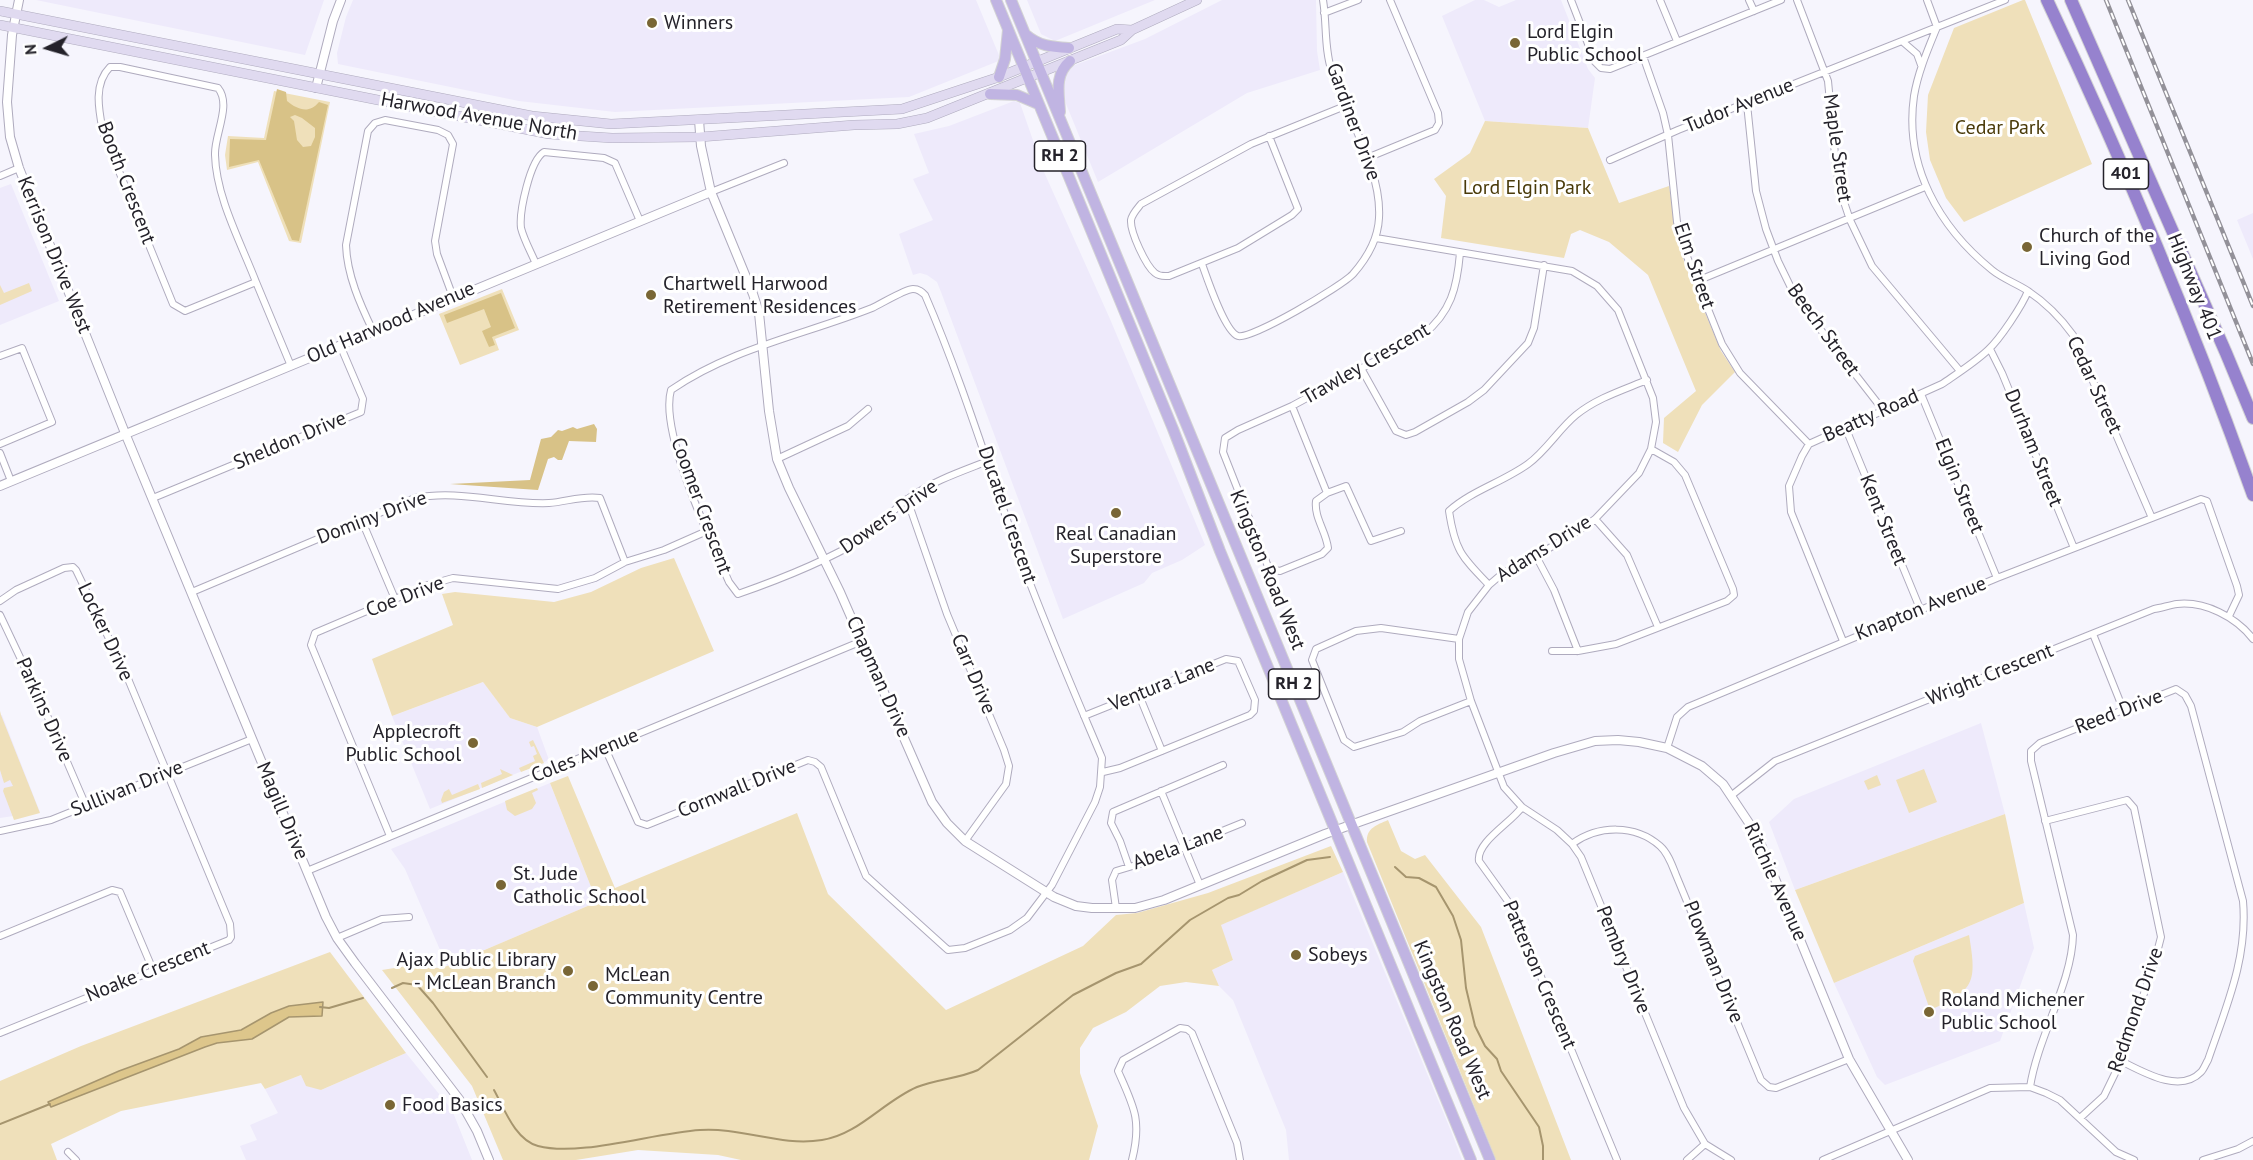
<!DOCTYPE html>
<style>
body{margin:0}
#map{position:relative;width:2253px;height:1160px;overflow:hidden;background:#f6f5fd;font-family:"PT Sans",sans-serif}
canvas{display:block}
.north{position:absolute;left:18px;top:18px;width:60px;height:60px;-webkit-text-stroke:4px #fff;paint-order:stroke;rotate:265deg;font-size:16px;font-weight:700;line-height:24px;text-align:center;color:#24222a}
.north::after{content:'';display:block;margin:auto;width:21px;height:27px;background:#24222a;clip-path:polygon(50% 0,100% 100%,50% 72%,0 100%)}
</style>
<div id="map">
<canvas width="2253" height="1160"></canvas>
<div class="north">N</div>
</div>
<script>
const c = document.querySelector('canvas').getContext('2d');
c.lineJoin = 'round';
function fill(path, color) {
  c.fillStyle = color;
  c.fill(path, 'evenodd');
}
function stroke(path, color, width, dash) {
  c.strokeStyle = color;
  c.lineWidth = width;
  c.lineCap = dash ? 'butt' : 'round';
  c.setLineDash(dash || []);
  c.stroke(path);
}
function label(font, color, halo, rows, align = 'center') {
  c.font = font + ' "PT Sans",sans-serif';
  c.lineWidth = 6;
  c.setLineDash([]);
  c.textBaseline = 'middle';
  c.strokeStyle = halo;
  c.fillStyle = color;
  for (const [text, x, y, turn = 0] of rows) {
    c.save();
    c.translate(x, y);
    c.rotate((+turn || 0) * Math.PI / 180);
    c.textAlign = isNaN(turn) ? turn : align;
    if (halo) c.strokeText(text, 0, 0);
    c.fillText(text, 0, 0);
    c.restore();
  }
}
const built = new Path2D(`
 M36,0h288l-19,55z
 M353,0h623l25,60 -92,37 -294,15 -96,-11 -181,-37 -1,-11 9,-36z
 M1027,0h128l-100,41 -14,-7z
 M1222,0h94l1,51 3,19 -73,23 -149,89 -36,-88 -1,-6 6,-20 78,-29z
 M1475,0h9l15,7 17,-7h45l27,69 7,9 -7,50 -103,-7 -43,-105z
 M1014,101l6,2 24,69 66,147 95,226 -23,15 -30,13 -8,10 -81,36 -122,-327 -4,-10 -10,-7 -7,-2 -7,2 -14,-41 34,-14 -20,-41 16,-6 -15,-39 35,-8z
 M11,184l48,117 -59,24v-137z
 M2253,213v46l-16,-39z
 M483,682l27,36 27,9 12,33 -119,49 -38,-93z
 M0,715h2l38,97 -40,6z
 M1981,723l24,91 -210,76 -26,-68 25,-23z
 M550,783l47,119 -150,64 -42,-97 -14,-20z
 M1343,872l108,259 11,29h-173l-3,-30 -53,-130 -14,-14 -7,-16 21,-10 -13,-35z
 M2024,903l10,45 -34,93 -115,44 -8,-8 -43,-94z
 M406,1053l46,57 20,50h-226l-6,-14 17,-6 -7,-15 28,-12 -13,-24 36,-14 20,15z`);
const green = new Path2D(`
 M2023,0h2l67,164 -128,58 -18,-24 -16,-38 -4,-28 2,-37 26,-67z
 M274,91l56,11 -29,141 -12,-2 -31,-79 -31,8 -2,-15 3,-19 36,2z
 M1485,121l103,7 31,75 50,-17 9,57 8,24 35,84 14,21 -33,33 -24,47 -15,-9 1,-25 32,-27 -48,-116 -39,-33 -29,-12 -9,4 -7,24 -123,-20 5,-42 -12,-17 36,-26z
 M29,283l3,8 -32,14v-20l4,8z
 M502,289l17,41 -24,9 4,11 -39,15 -21,-51z
 M674,558l40,93 -177,76 -27,-9 -27,-36 -91,34 -20,-57 81,-34 -11,-31 13,-2 99,10 37,-10 50,-24z
 M0,711l1,4 39,98 -26,7 -11,-29 1,-3 9,-2 -3,-6 -6,3 -4,-13z
 M533,740l11,23 -23,9 -2,-4 16,-7 -2,-5 4,-2 -3,-8 -3,1 -2,-5z
 M500,769l13,6 -31,13 -1,-5 21,-9z
 M1924,769l13,33 -28,11 -13,-33z
 M1877,775l4,10 -13,5 -4,-9z
 M568,776l47,112 182,-75 31,81 118,116 137,-64 33,-31 21,-2 71,-20 123,-47 12,26 -122,53 12,35 -21,10 7,16 -33,-4 -26,4 -34,26 -33,16 -13,20v25l18,53 -9,34h-348l-23,-5 -80,-5 -62,10h-73l-31,-74 -90,-116 25,-4 33,2 7,-2 150,-64 -47,-119z
 M478,784l2,5 -38,14 -1,-3 3,-8 5,-3 3,6z
 M537,788l1,2 -6,3 4,10 -4,6 -17,7 -8,-6 -2,-9z
 M2005,814l19,89 -190,80 -39,-93z
 M1388,820l13,31 14,8 10,-4 56,72 90,233h-75l-129,-318c-1,-14 10,-17 21,-22z
 M1969,935c8,47 6,56 -39,75l-17,-49 2,-5z
 M330,952l76,101 -85,37 -15,-4 -5,-11 -36,14 -4,-6 -140,28 -70,33 6,16h-57v-79l81,-35z`);
const forest = new Path2D(`
 M277,89l9,3 1,9c11,9 22,13 32,1l9,3 -29,136 -7,-1 -33,-80 -30,7 1,-28 36,1zM295,115l7,3 13,10v9l-4,9 -8,1 -6,-7 -3,-19 -4,-4z
 M501,293l14,35 -23,9 3,8 -6,2 -7,-16 9,-4 -7,-18 -37,14 -3,-8z
 M594,424l3,5 -1,13 -27,-1 -7,19h-4l-4,-3 -6,2 -10,31 -88,-6 80,-4 11,-41 10,-2 7,-7 4,1 11,-4 4,2z`);
const water = new Path2D(`
 M323,1002l-1,14 -33,1 -37,22 -35,4 -12,4 -154,60 -3,-5 71,-31 60,-22 22,-12 40,-7 30,-17 18,-7z`);
const stream = new Path2D(`
 M1395,867l11,10 13,1 17,9 17,29 8,24 5,48 9,38 10,20 12,13 4,12 38,56 4,19v14
 M392,988l11,-5 14,2 16,18 54,74
 M320,1007l9,1 34,-10
 M494,1090c10,18 21,50 44,56 42,11 115,-13 162,-16 41,-3 81,17 122,10 36,-5 62,-39 95,-53 19,-8 41,-8 61,-17l95,-75 43,-22 25,-9 49,-44 38,-22 11,-3 23,-14 45,-21 23,-3
 M0,1124l50,-20`);
const minor = new Path2D(`
 M1571,0l24,62 6,6 9,1 171,-69
 M1660,0l17,41
 M1749,0l5,11
 M1797,0l31,81 8,84 4,25 10,30 22,46 88,105
 M1927,0l10,27
 M1324,13l34,-13
 M1937,27c-9,22 -19,45 -23,69 -10,70 25,131 78,174 11,9 24,13 36,21 18,12 32,26 45,44l79,183
 M1903,42l14,12 4,11
 M1643,56l20,57 5,22 9,87 7,27 38,95 18,29 69,71
 M110,67h10l98,21c14,17 -4,47 -3,67 1,42 26,88 41,127l-71,29 -12,-7 -70,-172c-4,-21 -10,-48 7,-65z
 M1747,104l9,87 10,38 12,32 18,37 87,112
 M1269,136l29,73 -6,6 -54,33 -69,28c-5,0 -9,1 -14,-3 -9,-7 -25,-41 -24,-53 1,-6 6,-11 10,-16l110,-60 94,-38
 M1367,158l68,-28 4,-7 -1,-10 -48,-113
 M1610,160l68,-30 327,-130
 M0,176l19,-8
 M711,192l73,-29
 M1376,238l196,33 25,15 21,24 35,88 3,24 -5,27 -12,24 -44,46 -17,12 -42,25 -33,17 -14,12 -21,27 -9,27v20l12,42 33,86 18,20 35,23 15,14 9,13 103,251 21,36 26,16
 M536,264c-5,-12 -12,-24 -15,-36 -2,-16 9,-68 23,-76l60,6 11,5 25,58
 M1202,264c5,14 23,68 36,72 13,4 104,-50 115,-62 14,-16 25,-34 26,-56 3,-48 -32,-101 -47,-146 -8,-23 -5,-48 -9,-72
 M1697,281l228,-94
 M256,282l35,84
 M373,331c-13,-27 -26,-56 -27,-86l22,-114 7,-8 10,-3 53,10 10,5 5,9 -18,97 2,13 16,43
 M1990,349l12,24 72,175
 M0,356l22,-8 30,74 -52,22
 M1362,370l34,61 10,4 9,-3 53,-30 16,-12 44,-47 6,-15 10,-63
 M1921,394l76,184
 M1292,406l35,87
 M1846,429l75,182
 M0,453l11,28
 M777,459l71,-33 20,-17
 M153,498l208,-86 2,-13 -23,-54
 M907,499l40,115 57,136 5,16 -3,18 -41,57
 M1595,519l32,36 31,72
 M362,521l33,78
 M1401,531l-30,10 -25,-55 -19,7 -11,8c-2,17 10,30 12,47l-6,6 -42,17 -11,-2 -46,-117 2,-14 13,-8 54,-24 131,-71c28,-23 34,-47 37,-82
 M1536,556l18,34 24,61
 M1489,585c-27,-28 -34,-34 -40,-74 22,-20 54,-29 79,-47 18,-13 31,-35 48,-49 21,-17 47,-25 71,-35
 M192,592l223,-94c45,-9 89,7 134,5 17,-1 34,-8 51,-5l25,64
 M0,601l16,-11 48,-22 9,-1 3,3 50,104 104,250 1,13 -2,3 -229,93
 M0,615l43,91 43,100
 M2093,634l30,75
 M1459,639l-78,-11 -25,3 -40,18 -4,11 32,80 10,7 49,-15 17,-11 51,-20
 M1843,641l-52,-129 -2,-26 13,-30 7,-12 133,-60c16,-11 32,-21 46,-34 12,-11 34,-44 40,-59
 M1552,651h26l38,-7 111,-43 7,-6 -1,-6 -48,-114 -11,-13 -23,-13
 M1139,695l23,56
 M1084,716l142,-57 12,2 17,39 -1,11 -4,4 -130,53 -17,4
 M605,748l33,74 9,3 161,-65 7,2 6,5 45,109 82,74 17,-2 45,-18 17,-12 25,-33 43,-83 5,-15 2,-29c-30,-71 -61,-142 -87,-215 -29,-83 -55,-167 -90,-248 -3,-3 -6,-6 -12,-6 -8,0 -32,15 -41,19 -68,27 -140,40 -201,82 -12,42 40,151 58,192l9,12c43,-15 87,-32 126,-56 17,-11 28,-29 45,-40 24,-17 51,-26 79,-37
 M1667,748l10,-31 11,-10 309,-129 204,-79 6,2 30,85 2,9 -10,21
 M1161,791l39,94
 M1732,795l43,-34 379,-152c7,-1 16,-4 23,-5 28,-3 59,13 76,35
 M1522,807c-11,16 -46,35 -43,54l33,46 105,253
 M2045,821l82,-21 7,8 27,129 -7,27 -33,97 -17,35 -24,22
 M0,831l51,-11 201,-81
 M390,836l-79,-191 4,-12 113,-48 25,-7 105,11 37,-11 30,-16 39,-12 43,-19
 M1572,844c26,-19 63,-20 88,2 8,7 12,19 16,29l85,205 8,7 7,1 73,-29
 M1129,867l-9,-26 -9,-18 2,-11 110,-47
 M307,871l555,-230
 M1116,908l-4,-28 4,-9 30,-9 96,-39
 M0,936l112,-46 8,2 33,78
 M337,938l45,-19 27,-2
 M2030,1087c8,-51 42,-104 43,-152l-42,-174v-10l9,-8 136,-54 9,6 6,11 52,195c5,57 -17,106 -35,159 -2,3 -4,9 -7,12 -21,22 -58,0 -80,-11
 M68,1152l8,8
 M1132,1160c10,-40 2,-53 -14,-89l5,-11 57,-32 7,1 5,4 45,110 3,17
 M1687,1160l18,-16
 M1823,1160l167,-72 40,-1 16,6 14,7 56,52 18,8
 M2203,1160l35,-11 15,-8`);
const tertiary = new Path2D(`
 M19,0l-7,35 -5,67 3,35 9,31 106,265 201,484 11,21 18,25 104,136 18,32 12,29
 M316,88l17,-67 8,-21
 M699,120l2,26 10,46 42,102 6,19 10,98 8,48 12,29 51,104 92,210 15,21 18,18 89,56 22,9 16,2h43l29,-8 161,-66 229,-81 41,-12 23,-1 21,2 28,6 35,18 21,18 34,51 92,224 59,101
 M0,486l711,-294`);
const secondary = new Path2D(`
 M0,11l532,105 79,8 291,-15 97,-32 118,-48 15,1
 M0,25l549,109 63,4 88,-1 154,-12 43,-1 30,-6 194,-78 11,-10 65,-30`);
const primary = new Path2D(`
 M996,0l177,429 47,122 251,609
 M1011,0l479,1160
 M1025,34c14,12 26,13 44,14
 M999,77l6,-18 3,-29
 M990,94l27,1 21,9
 M1060,112c-1,-19 -6,-37 10,-51`);
const motorway = new Path2D(`
 M2047,0c76,161 146,326 206,495
 M2071,0l155,353 27,65`);
const rail = new Path2D(`
 M2106,0l147,364
 M2128,0l125,306`);
const markers = [
 [652,23,6,"#796635"],
 [1515,43,6,"#796635"],
 [2027,247,6,"#796635"],
 [651,295,6,"#796635"],
 [1116,513,6,"#796635"],
 [473,743,6,"#796635"],
 [501,885,6,"#796635"],
 [1296,955,6,"#796635"],
 [568,971,6,"#796635"],
 [593,986,6,"#796635"],
 [1929,1012,6,"#796635"],
 [390,1105,6,"#796635"]
];
const shields = [
 [1060,156,51],
 [2126,174,45],
 [1294,684,51]
];
const shieldNames = [
 ["RH 2",1060,156],
 ["401",2126,174],
 ["RH 2",1294,684]
];
const poiNames = [
 ["Winners",664,23],
 ["Lord Elgin",1527,32],
 ["Public School",1527,55],
 ["Church of the",2039,236],
 ["Living God",2039,259],
 ["Chartwell Harwood",663,284],
 ["Retirement Residences",663,307],
 ["Real Canadian",1116,534,"center"],
 ["Superstore",1116,557,"center"],
 ["Applecroft",461,732,"right"],
 ["Public School",461,755,"right"],
 ["St. Jude",513,874],
 ["Catholic School",513,897],
 ["Sobeys",1308,955],
 ["Ajax Public Library",556,960,"right"],
 ["- McLean Branch",556,983,"right"],
 ["McLean",605,975],
 ["Community Centre",605,998],
 ["Roland Michener",1941,1000],
 ["Public School",1941,1023],
 ["Food Basics",402,1105]
];
const streetNames = [
 ["Tudor Avenue",1739,106,-22],
 ["Harwood Avenue North",479,117,10],
 ["Gardiner Drive",1353,122,70],
 ["Maple Street",1837,148,82],
 ["Booth Crescent",126,183,69],
 ["Kerrison Drive West",54,255,68],
 ["Elm Street",1694,266,71],
 ["Highway 401",2194,287,68],
 ["Old Harwood Avenue",391,323,-23],
 ["Beech Street",1823,330,54],
 ["Trawley Crescent",1366,364,-30],
 ["Cedar Street",2094,385,65],
 ["Beatty Road",1871,416,-24],
 ["Sheldon Drive",290,441,-23],
 ["Durham Street",2033,448,68],
 ["Elgin Street",1959,486,68],
 ["Coomer Crescent",701,506,70],
 ["Ducatel Crescent",1007,515,71],
 ["Dowers Drive",889,517,-35],
 ["Dominy Drive",372,518,-21],
 ["Kent Street",1883,520,68],
 ["Adams Drive",1544,549,-32],
 ["Kingston Road West",1267,570,68],
 ["Coe Drive",405,597,-21],
 ["Knapton Avenue",1921,609,-22],
 ["Locker Drive",105,632,65],
 ["Carr Drive",973,674,67],
 ["Wright Crescent",1990,675,-22],
 ["Chapman Drive",878,677,66],
 ["Ventura Lane",1162,685,-22],
 ["Parkins Drive",44,710,66],
 ["Reed Drive",2119,712,-21],
 ["Coles Avenue",585,756,-22],
 ["Sullivan Drive",127,789,-22],
 ["Cornwall Drive",737,789,-22],
 ["Magill Drive",282,811,67],
 ["Abela Lane",1178,848,-20],
 ["Ritchie Avenue",1775,882,66],
 ["Pembry Drive",1623,960,68],
 ["Plowman Drive",1713,962,68],
 ["Noake Crescent",148,972,-22],
 ["Patterson Crescent",1539,975,67],
 ["Redmond Drive",2136,1010,-71],
 ["Kingston Road West",1452,1020,67]
];
const parkNames = [
 ["Cedar Park",2000,128],
 ["Lord Elgin Park",1527,188]
];
fill(built, '#eeeafb');
fill(green, '#efe0ba');
fill(forest, '#d8c287');
fill(water, '#ddc68b');
stroke(water, '#a6956e', 1.5);
stroke(stream, '#a6956e', 2);
stroke(minor, '#afabbe', 8);
stroke(tertiary, '#afabbe', 10);
stroke(secondary, '#afabbe', 10);
stroke(primary, '#d3d3d4', 12);
stroke(motorway, '#d3d3d4', 14);
stroke(minor, '#fff', 6);
stroke(tertiary, '#fff', 8);
stroke(secondary, '#e0daf0', 9);
stroke(primary, '#c0b4e2', 10);
stroke(motorway, '#9682ce', 12);
stroke(rail, '#939199', 4.5);
stroke(rail, '#fff', 2, [7]);
for (const [x, y, r, color] of markers) {
  const dot = new Path2D();
  dot.arc(x, y, r, 0, 2 * Math.PI);
  c.fillStyle = color;
  c.fill(dot);
  stroke(dot, '#fff', 2);
}
for (const [x, y, w] of shields) {
  const box = new Path2D();
  box.roundRect(x - w / 2, y - 15, w, 30, 4.5);
  c.fillStyle = '#fff';
  c.fill(box);
  stroke(box, '#24222a', 1.5);
}
label('bold 18px', '#24222a', null, shieldNames);
label('20px', '#24222a', '#fff', poiNames, 'left');
label('20px', '#24222a', '#fff', streetNames);
label('20px', '#493a09', '#fff', parkNames);
</script>
